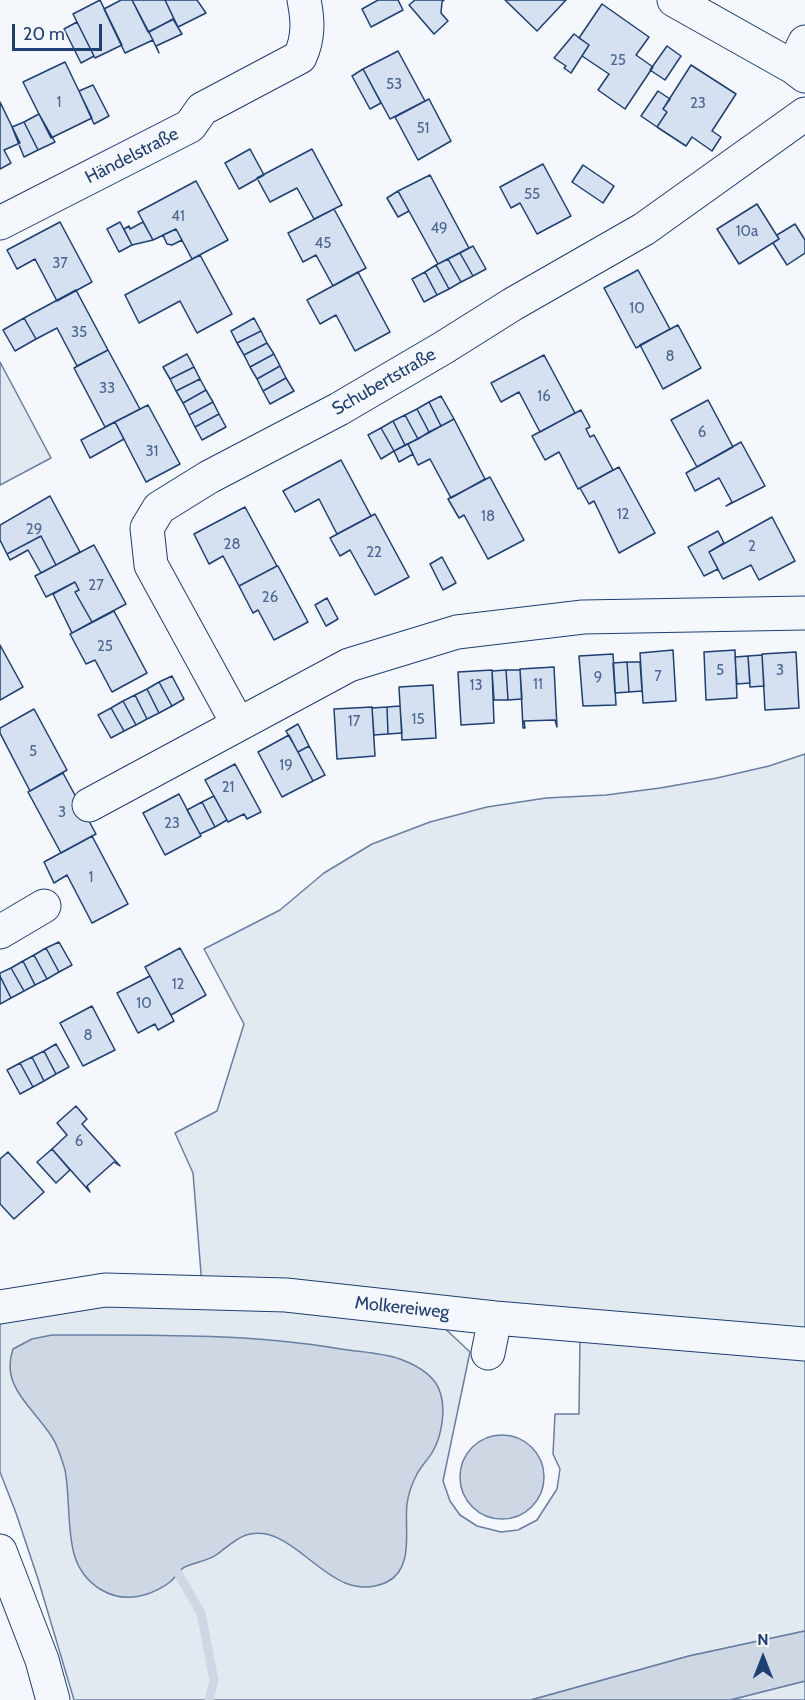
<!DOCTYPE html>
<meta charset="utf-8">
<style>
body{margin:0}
#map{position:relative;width:805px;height:1700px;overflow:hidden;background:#f4f7fb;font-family:Cabin,sans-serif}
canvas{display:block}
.north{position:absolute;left:733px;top:1628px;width:60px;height:60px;-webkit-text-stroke:4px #f4f7fb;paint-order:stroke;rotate:0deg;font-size:16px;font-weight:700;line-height:24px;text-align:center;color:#1d3f73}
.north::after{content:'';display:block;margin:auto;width:21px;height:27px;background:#1d3f73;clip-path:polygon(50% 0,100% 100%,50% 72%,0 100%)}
.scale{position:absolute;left:12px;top:24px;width:90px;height:27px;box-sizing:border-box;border:3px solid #1d3f73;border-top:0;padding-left:8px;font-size:18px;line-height:21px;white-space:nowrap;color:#1d3f73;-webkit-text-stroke:4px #f4f7fb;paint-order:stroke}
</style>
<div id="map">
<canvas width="805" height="1700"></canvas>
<div class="north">N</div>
<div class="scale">20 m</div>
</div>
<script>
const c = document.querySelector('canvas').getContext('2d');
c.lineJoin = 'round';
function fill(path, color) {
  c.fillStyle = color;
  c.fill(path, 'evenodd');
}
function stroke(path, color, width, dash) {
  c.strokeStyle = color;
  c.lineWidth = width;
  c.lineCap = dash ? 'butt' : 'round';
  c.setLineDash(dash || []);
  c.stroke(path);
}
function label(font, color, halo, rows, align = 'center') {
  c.font = font + ' Cabin,sans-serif';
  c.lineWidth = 4.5;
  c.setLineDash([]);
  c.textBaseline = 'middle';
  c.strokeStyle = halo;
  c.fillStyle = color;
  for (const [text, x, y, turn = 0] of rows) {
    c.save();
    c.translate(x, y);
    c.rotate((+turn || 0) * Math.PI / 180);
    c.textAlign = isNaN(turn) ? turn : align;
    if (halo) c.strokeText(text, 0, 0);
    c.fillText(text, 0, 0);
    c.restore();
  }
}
const green = new Path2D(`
 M0,362l51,96 -51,27z
 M805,754v580l-603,-48 -9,-113 -18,-40 42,-22 27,-87 -40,-75 76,-39 44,-37 48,-29 58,-22 57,-15 59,-9 60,-3 54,-7 57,-10 52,-12z
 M142,1297l296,25 32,30 -27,129 7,20 10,14 17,11 24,6 17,-2 19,-10 20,-31 3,-20 -7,-15 2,-40h24l1,-79 225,21v275l-116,25 -158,44h-457l-36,-121 -22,-66 -16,-41v-157z
 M805,1681v19h-75z`);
const water = new Path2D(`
 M52,1335c96,0 194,-2 289,14 19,3 41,4 59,10 16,6 35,16 40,33 6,17 2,43 -7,59 -5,9 -13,16 -17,25 -4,8 -8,20 -9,28 -3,24 8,64 -20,78 -58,27 -90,-62 -141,-47 -11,4 -20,13 -30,20 -10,7 -23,7 -33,13 -5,4 -8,10 -13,14 -6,5 -18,11 -26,13 -31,9 -61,-10 -70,-41 -7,-25 -4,-58 -9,-84 -3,-10 -7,-24 -13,-33 -19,-30 -52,-50 -39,-88l19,-10z
 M460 1477a42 42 0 1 1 84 0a42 42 0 1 1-84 0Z
 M805,1631v50l-75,19h-199l158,-44z`);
const stream = new Path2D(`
 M178,1573l23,40 13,67 -5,20`);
const building = new Path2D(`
 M100,0l22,45 -27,13 -22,-44z
 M121,0h11l21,40 -28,13 -21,-44z
 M132,0h33l9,19 -26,13z
 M165,0h32l9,13 -28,14z
 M378,0h20l5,10 -32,17 -9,-18z
 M415,0h29l-2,2 -1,11 7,8 -14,13 -25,-29z
 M505,0h61l-29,31z
 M602,4l47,33 -13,18 17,12 -28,42 -27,-19 11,-16 -27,-18 7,-11 -10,-7z
 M173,19l9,15 -26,12 3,7 -10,-21z
 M77,22l17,34 -13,7 -17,-34z
 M574,34l15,11 -18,28 -7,-5 2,-2 -12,-8z
 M667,46l14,10 -16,24 -15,-10z
 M398,51l27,50 -35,18 -27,-50z
 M65,62l27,56 -41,20 -28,-56z
 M691,65l45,29 -24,37 9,6 -9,14 -20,-14 -6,9 -29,-19 10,-15 -4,-3z
 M363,69l18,34 -11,6 -18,-33z
 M93,85l16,31 -15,8 -15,-33z
 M658,91l12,8 -7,10 4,3 -10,15 -16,-11z
 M429,99l22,42 -33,19 -23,-43z
 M0,102l20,41 -16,7 7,13 -11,6z
 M39,114l16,28 -17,8 -14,-28z
 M24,122l14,28 -14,7 -12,-30z
 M250,149l14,26 -25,14 -14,-26z
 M312,149l30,56 -28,14 -17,-31 -27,14 -13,-24z
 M543,164l28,52 -34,18 -17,-31 -9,5 -11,-21z
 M583,165l31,21 -11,17 -31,-21z
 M430,175l39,73 -31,16 -40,-73z
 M196,181l32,59 -36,19 -16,-30 -23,11 -15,-28z
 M398,191l11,20 -11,6 -11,-19z
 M757,204l22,35 -40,25 -22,-35z
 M334,209l32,59 -33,18 -17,-31 -13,7 -15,-29z
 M60,222l32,60 -35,19 -22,-42 -18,10 -10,-19z
 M120,222l12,23 -13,7 -12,-23z
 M143,222l10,18 -21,5 -8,-16 5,-3 1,3z
 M795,224l10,16v13l-18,12 -14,-22 6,-4 -2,-4z
 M176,229l6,11 -10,5 -5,-1 -4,-9z
 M473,246l13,23 -13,7 -13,-23z
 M460,253l13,23 -12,6 -13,-23z
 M200,255l32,59 -35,19 -17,-32 -41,22 -14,-28z
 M448,259l13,23 -12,7 -13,-24z
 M436,265l13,24 -12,6 -12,-23z
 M638,270l32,59 -34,19 -32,-60z
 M358,272l32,60 -35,19 -19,-36 -16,9 -13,-24z
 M425,272l12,23 -13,7 -12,-23z
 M76,290l32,60 -31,16 -20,-38 -21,11 -12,-21z
 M24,318l12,21 -21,12 -12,-21z
 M254,318l7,13 -24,12 -6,-12z
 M678,325l23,43 -38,21 -23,-44z
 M261,331l6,12 -23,12 -7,-12z
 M267,343l7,11 -24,13 -6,-12z
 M108,350l32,59 -35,18 -31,-59z
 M187,354l7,13 -24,12 -7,-12z
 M274,354l6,12 -23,13 -7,-12z
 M544,355l31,58 -35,19 -21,-40 -18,10 -10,-19z
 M280,366l6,12 -23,13 -6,-12z
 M194,367l6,12 -24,12 -6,-12z
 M286,378l8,13 -24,13 -7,-13z
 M200,379l6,11 -23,13 -7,-12z
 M206,390l7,12 -24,13 -6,-12z
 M441,396l13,23 -13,7 -12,-24z
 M708,400l25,47 -36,20 -26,-47z
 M213,402l6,12 -24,13 -6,-12z
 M429,402l12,24 -12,6 -12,-23z
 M148,405l32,59 -34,18 -31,-60z
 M417,409l12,23 -11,7 -13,-24z
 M581,410l9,17 -4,2 4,8 4,-2 19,35 -35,19 -19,-37 -14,8 -13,-24z
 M219,414l7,13 -24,13 -7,-13z
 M405,415l13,24 -13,6 -12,-24z
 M454,419l31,60 -34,19 -21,-39 -12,6 -10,-21z
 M393,421l12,24 -11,6 -13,-23z
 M115,422l9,17 -34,19 -9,-18z
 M381,428l13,23 -13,8 -13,-24z
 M741,442l24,44 -39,20 6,-4 -13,-24 -24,13 -9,-18z
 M408,444l5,10 -14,8 -5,-11z
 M341,460l30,56 -34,18 -18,-35 -24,13 -12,-21z
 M619,467l36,66 -36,20 -25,-52 -5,3 -9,-16z
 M490,477l34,63 -36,19 -24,-44 -5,3 -11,-19z
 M50,496l30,56 -24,13 -15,-29 -34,18 -7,-14v-15z
 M245,507l32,59 -38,20 -16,-30 -14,8 -15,-30z
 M375,514l34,63 -34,18 -25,-45 -10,6 -10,-18z
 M772,517l23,44 -36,19 -8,-15 -28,14 -14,-27z
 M718,531l6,12 -15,9 9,17 -14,7 -16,-29z
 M41,536l15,29 -15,8 -13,-23 -18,10 -3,-6z
 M94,545l32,59 -34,18 -17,-30 4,-2 -4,-8 -29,15 -11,-21z
 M442,557l14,26 -13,7 -13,-26z
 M277,566h1l30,56 -34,18 -16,-30 -5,3 -14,-27z
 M75,582l4,8 -4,2 17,30 -20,11 -19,-39z
 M327,598l11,21 -12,7 -11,-21z
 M114,611l33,62 -35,19 -17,-32 -9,4 -16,-30z
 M0,645l23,42 -23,13z
 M673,650l3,51 -33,2 -3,-50z
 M735,650l2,48 -31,2 -2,-48z
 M796,652l3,56 -34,2 -3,-56z
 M613,654l3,51 -33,1 -4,-50z
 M762,655l2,31 -14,1 -2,-31z
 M748,656l2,27 -13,1 -2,-27z
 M627,662h13l2,29 -13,1z
 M627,662l2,30 -14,1 -2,-30z
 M554,667l3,60 -2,-7 -31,1 1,7h-2l-3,-59z
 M492,670l2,53 -33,2 -3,-53z
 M506,670l2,30h-14l-2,-29z
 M506,670h14l2,29 -14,1z
 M172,676l12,23 -12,7 -13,-24z
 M159,682l13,24 -13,7 -12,-24z
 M433,685l3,53 -34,2 -3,-53z
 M147,689l12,24 -12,6 -12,-24z
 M135,695l12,24 -11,6 -13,-24z
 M123,701l13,24 -12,6 -13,-23z
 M400,706l2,27 -14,1 -1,-27z
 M372,707l3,49 -38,3 -3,-50z
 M387,707l1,27 -14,1 -2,-27z
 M111,708l13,23 -13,7 -13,-23z
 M34,709l33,61 -37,21 -30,-58v-5z
 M298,724l11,22 -11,6 -12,-21z
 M289,735l24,46 -31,16 -24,-45z
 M309,746l16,29 -12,6 -15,-29z
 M235,764l26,48 -14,7 -3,-5 -16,8 -23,-42z
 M63,773l33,61 -35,19 -33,-61z
 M179,794l22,42 -36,19 -22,-42z
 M214,796l13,24 -12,7 -13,-25z
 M202,802l13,25 -15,7 -13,-24z
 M92,836l36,68 -36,19 -25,-48 -13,8 -10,-21z
 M59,942l13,23 -13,7 -13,-24z
 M46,948l13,24 -12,7 -13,-24z
 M180,948l26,47 -35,20 -26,-48z
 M34,955l13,24 -12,6 -12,-24z
 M23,961l12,24 -11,6 -13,-23z
 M11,968l13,23 -13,7 -11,-22v-3z
 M0,976l11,22 -11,6z
 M150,976l24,45 -16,9 -3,-6 -17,9 -21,-40z
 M92,1006l23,44 -32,16 -23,-43z
 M56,1044l13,23 -13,7 -12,-23z
 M44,1051l12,23 -12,7 -12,-24z
 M32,1057l12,24 -11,6 -13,-24z
 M20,1063l13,24 -13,7 -13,-24z
 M76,1106l11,13 -5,5 38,42 -6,-4 -27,24 3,6 -38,-43 15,-14 -10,-12z
 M52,1149l18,21 -14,13 -19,-21z
 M8,1152l36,40 -30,27 -14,-15v-45z`);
const minor = new Path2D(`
 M674,0l119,67 12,9
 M793,67l12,-25
 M0,223l190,-97 12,-17 98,-52c9,-20 8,-37 4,-57
 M238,724l-87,-159 -4,-37 12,-20 50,-31 130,-68 104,-61 70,-44 131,-75 161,-115
 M89,805l260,-140 108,-33 126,-15 222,-4
 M0,932l44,-26
 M0,1307l105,-17 181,5 209,23 310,26
 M488,1353l7,-35
 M0,1551l42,109 11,40`);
const numberNames = [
 ["25",618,61],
 ["53",394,85],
 ["1",59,103],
 ["23",698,104],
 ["51",423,129],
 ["55",532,195],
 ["41",178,217],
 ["49",439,229],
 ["10a",747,232],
 ["45",323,244],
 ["37",60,264],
 ["10",637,309],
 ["35",79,333],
 ["8",670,357],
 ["33",107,389],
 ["16",544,397],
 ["6",702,433],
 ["31",152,452],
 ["12",623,515],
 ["18",488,517],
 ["29",34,530],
 ["28",232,545],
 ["2",752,547],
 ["22",374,553],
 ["27",96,586],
 ["26",270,598],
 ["25",105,647],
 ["5",720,671],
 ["3",780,671],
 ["7",658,677],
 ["9",598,678],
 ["11",538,685],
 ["13",476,686],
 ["15",418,720],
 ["17",354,722],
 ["5",33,752],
 ["19",286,766],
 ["21",228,788],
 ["3",62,813],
 ["23",172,824],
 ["1",91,878],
 ["12",178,985],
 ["10",144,1004],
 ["8",88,1036],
 ["6",79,1142]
];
const streetNames = [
 ["Händelstraße",132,156,-27],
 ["Schubertstraße",384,382,-30],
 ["Molkereiweg",402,1308,6]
];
fill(green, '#e3e9f0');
stroke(green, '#687fa3', 1.5);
fill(water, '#cfd7e4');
stroke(water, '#687fa3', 1.5);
stroke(stream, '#cfd7e4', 9);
fill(building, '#d5e0f0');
stroke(building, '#1d3f73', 1.5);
stroke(minor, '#1d3f73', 35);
stroke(minor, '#f4f7fb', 33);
label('15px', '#4b6792', null, numberNames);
label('18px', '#1d3f73', '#f4f7fb', streetNames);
</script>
